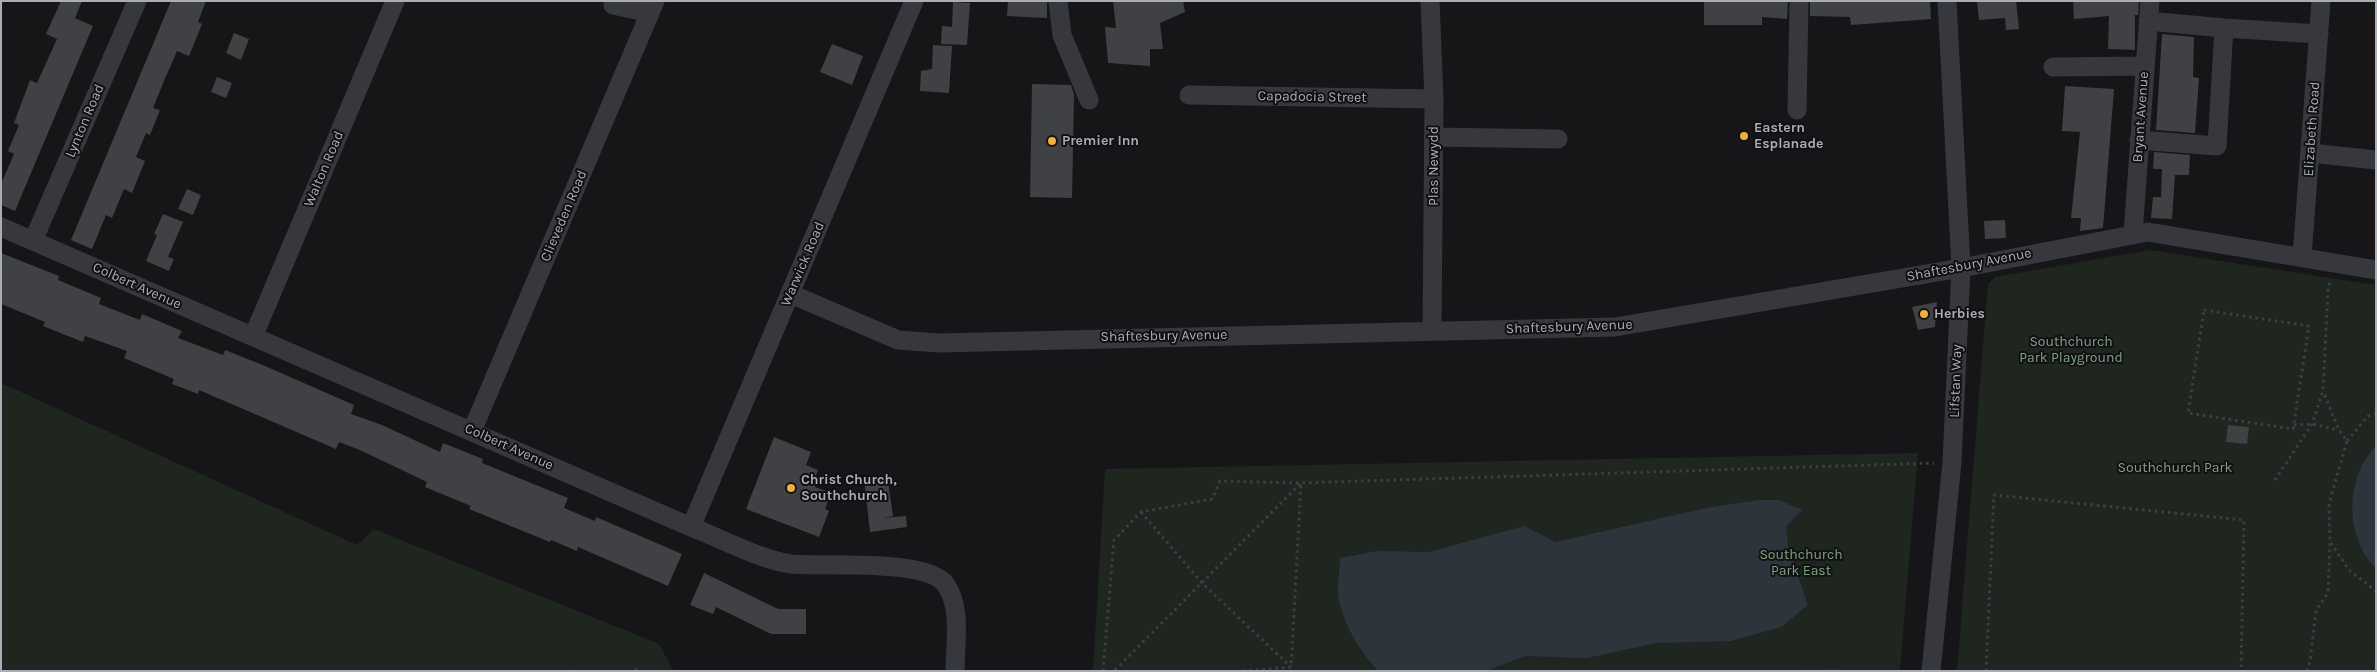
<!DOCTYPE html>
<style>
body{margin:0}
#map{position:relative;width:2377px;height:672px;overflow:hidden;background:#161618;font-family:Karla,sans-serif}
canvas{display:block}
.frame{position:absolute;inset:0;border:2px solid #a8adb8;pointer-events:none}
</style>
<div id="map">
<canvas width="2377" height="672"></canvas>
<div class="frame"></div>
</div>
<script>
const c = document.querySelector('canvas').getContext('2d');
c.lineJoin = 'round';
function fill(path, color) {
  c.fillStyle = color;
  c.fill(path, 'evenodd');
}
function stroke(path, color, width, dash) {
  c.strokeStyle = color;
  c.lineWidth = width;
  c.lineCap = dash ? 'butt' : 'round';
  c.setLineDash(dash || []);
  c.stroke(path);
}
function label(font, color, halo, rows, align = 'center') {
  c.font = font + ' Karla,sans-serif';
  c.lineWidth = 4;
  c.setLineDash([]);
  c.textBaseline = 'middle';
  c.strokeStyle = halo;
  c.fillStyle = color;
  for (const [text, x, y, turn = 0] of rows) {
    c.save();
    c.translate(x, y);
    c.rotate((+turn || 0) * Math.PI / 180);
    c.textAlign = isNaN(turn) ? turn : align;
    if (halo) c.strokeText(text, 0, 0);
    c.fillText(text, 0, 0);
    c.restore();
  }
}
const green = new Path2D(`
 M2150,250l226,35v386h-419l31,-387 7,-7z
 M1,383l356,162 17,-16 285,115 15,27h-673z
 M1918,453l-18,218h-807l12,-202z`);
const water = new Path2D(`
 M2376,446v122c-32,-30 -31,-92 0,-122z
 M1759,500h20l23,10 -16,16 2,22 20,57 -27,22 -50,14 -75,2 -69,15 -62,-2 -39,15h-108c-17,-19 -34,-45 -39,-71 -3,-13 1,-29 1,-42l37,-7 52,1 95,-26 32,16 150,-34z`);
const building = new Path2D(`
 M61,1h21l-7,17 18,8 -78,185 -14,-6v-21l13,-30 -6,-3 11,-26 -5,-2 16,-43 7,3 20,-44 -11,-5z
 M171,1h35l-8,21 4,2 -13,32 -12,-5 -13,30 -11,27 7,2 -10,25 -4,-2 -10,24 9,4 -13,32 -8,-4 -12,29 -6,-3 -14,34 -21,-9z
 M1008,1h39v17l-40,-2z
 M1113,1h70l2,11 -25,11 3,26h-13v17l-42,-3 -3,-36 11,1z
 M1704,1h84l-1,18 -25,-2v8h-58z
 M1810,1h120l1,18 -80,6 -1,-8 -40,-1z
 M1977,1h39l3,28 -13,1 -1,-12 -26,2z
 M2073,1h66l-1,14h-3v35l-27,-1 1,-33 -35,3z
 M953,2l17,1 -3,42 -26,-1 1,-18 10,1z
 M234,33l15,6 -8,21 -15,-7z
 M2162,34l32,3 -1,40 6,1 -4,55 -39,-3z
 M832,44l31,12 -11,29 -32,-13z
 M933,45l19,1 -3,47 -29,-2 1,-20 11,-2z
 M217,77l15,6 -6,15 -15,-6z
 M1032,84l39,1 3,9 -2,104 -42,-1z
 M2065,86l49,3 -11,139 -23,3 1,-13h-10l9,-86 -18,-1z
 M2154,152l36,3 -1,20h-14l-3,44 -21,-1 2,-21h8l1,-28h-9z
 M187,189l14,6 -8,20 -15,-6z
 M163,214l20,8 -15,35 6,2 -5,12 -23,-10 11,-26 -3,-1z
 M2005,220l1,18 -21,1 -1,-18z
 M1,253l58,23 -1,4 43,18 -2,6 41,16 2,-6 40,17 -4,7 45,17 2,-5 40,16 89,39 -3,9 31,11 58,27 3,-9 40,16 -1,4 86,35 -4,10 31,13 1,-4 86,37 -14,32 -90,-39 -1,4 -26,-11 -1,2 -81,-33 2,-3 -46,-19 2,-5 -67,-32 -21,-8 -3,7 -137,-59 -1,4 -26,-10 2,-5 -50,-21 3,-7 -42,-15 -2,6 -40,-16 2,-4 -44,-18z
 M1937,302l-2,25 -17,3 -6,-23z
 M2228,425l21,2 -2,17 -21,-2z
 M774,437l37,15 -5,13 12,5 -4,10 3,1 -2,6 16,6 -6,16 4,2 -10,26 -73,-28z
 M887,475l6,41 -10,2 23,-2 1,11 -37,5 -6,-54z
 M704,573l74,36h28v25h-35l-55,-27 -3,7 -23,-9z`);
const path = new Path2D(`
 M2204,310l105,16 -16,103 -105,-16z
 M2294,425l18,-1 26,6
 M2347,441l21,-25 8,-2
 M2275,480l37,-56 11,-33 5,-102 3,-10
 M1141,512l61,71 89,84
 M2331,543l18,27 27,21
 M573,670l1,1
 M636,671l1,-4
 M1103,671l11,-131 27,-28 71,-13 8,-18 81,2 -187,188
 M1243,671l48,-4 10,-184 633,-20
 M1805,671h34
 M1986,671l8,-176 250,25 -3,151
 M2307,671l3,-9 6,-52 12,-17 2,-50 -1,-39 18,-63 -8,-11 -16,-39`);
const minor = new Path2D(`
 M1058,1l4,34 27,65
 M1430,1l4,98 -2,232
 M613,5l37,8
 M2224,28l95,6
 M2053,67l92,-1
 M1189,95l245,4
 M1797,110l2,-109
 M1434,137l124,2
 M2139,140l78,6 7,-118 -76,-7
 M2310,153l66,7
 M1,227l690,300c29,11 70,33 100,37 33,3 137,-6 155,21 16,23 9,59 9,86
 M2133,234l17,-233
 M33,241l104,-240
 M2302,257l19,-256
 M791,294l107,46 41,3 676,-16 346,-59 187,-36 228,38
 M253,337l142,-336
 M472,431l183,-430
 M691,527l223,-526
 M1931,671l21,-209 9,-194 -14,-267`);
const markers = [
 [1744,136,5,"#f2b134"],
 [1052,141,5,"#f2b134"],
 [1924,314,5,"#f2b134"],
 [791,488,5,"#f2b134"]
];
const streetNames = [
 ["Capadocia Street",1312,97,1],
 ["Bryant Avenue",2141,117,-86],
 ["Lynton Road",85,121,-67],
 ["Elizabeth Road",2312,129,-86],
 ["Plas Newydd",1434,166,-90],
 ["Walton Road",324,169,-67],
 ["Clieveden Road",564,216,-67],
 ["Warwick Road",803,264,-67],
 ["Shaftesbury Avenue",1969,265,-11],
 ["Colbert Avenue",137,286,24],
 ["Shaftesbury Avenue",1569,327,-2],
 ["Shaftesbury Avenue",1164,336,-1],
 ["Lifstan Way",1956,381,-88],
 ["Colbert Avenue",509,447,24]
];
const poiNames = [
 ["Eastern",1754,128],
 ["Esplanade",1754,144],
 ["Premier Inn",1062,141],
 ["Herbies",1934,314],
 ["Christ Church,",801,480],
 ["Southchurch",801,496]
];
const parkNames = [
 ["Southchurch",2071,342],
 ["Park Playground",2071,358],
 ["Southchurch Park",2175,468],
 ["Southchurch",1801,555],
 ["Park East",1801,571]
];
fill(green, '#1e261f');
fill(water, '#2c353c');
fill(building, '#404145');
stroke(path, '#3d3f44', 3, [2.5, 4]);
stroke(minor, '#37383d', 19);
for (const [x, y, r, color] of markers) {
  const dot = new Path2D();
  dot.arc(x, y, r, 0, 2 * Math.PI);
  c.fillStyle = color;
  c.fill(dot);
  stroke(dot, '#111113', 2);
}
label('14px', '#a8adb8', '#111113', streetNames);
label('bold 14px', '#a8adb8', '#111113', poiNames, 'left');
label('14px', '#7fa381', '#111113', parkNames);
</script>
